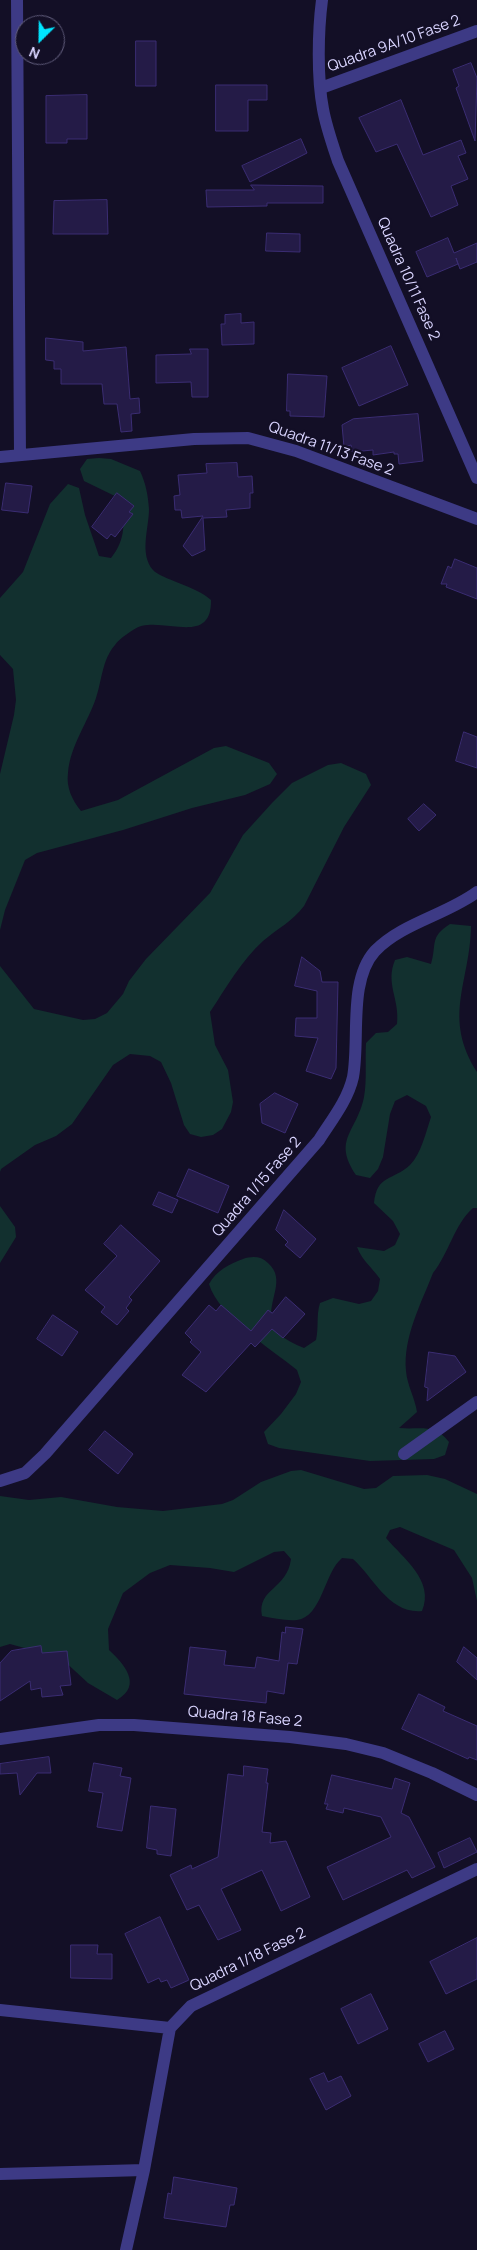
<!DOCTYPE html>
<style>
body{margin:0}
#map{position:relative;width:477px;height:2250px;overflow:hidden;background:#130f26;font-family:Manrope,sans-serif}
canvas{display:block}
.north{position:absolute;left:15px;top:15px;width:50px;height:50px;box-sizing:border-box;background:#130f26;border:1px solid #625e7d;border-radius:50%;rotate:203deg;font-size:14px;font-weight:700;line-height:20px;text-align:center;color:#d9d4ff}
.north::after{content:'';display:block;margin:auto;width:18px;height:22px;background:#00e5ff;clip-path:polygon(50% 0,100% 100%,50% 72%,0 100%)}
</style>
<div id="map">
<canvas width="477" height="2250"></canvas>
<div class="north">N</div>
</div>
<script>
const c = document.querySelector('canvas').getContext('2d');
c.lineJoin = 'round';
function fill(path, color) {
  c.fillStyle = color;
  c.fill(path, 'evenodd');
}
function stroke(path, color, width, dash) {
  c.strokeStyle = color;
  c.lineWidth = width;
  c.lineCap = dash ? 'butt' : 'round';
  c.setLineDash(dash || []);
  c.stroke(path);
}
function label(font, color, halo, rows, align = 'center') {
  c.font = font + ' Manrope,sans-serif';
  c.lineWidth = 4.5;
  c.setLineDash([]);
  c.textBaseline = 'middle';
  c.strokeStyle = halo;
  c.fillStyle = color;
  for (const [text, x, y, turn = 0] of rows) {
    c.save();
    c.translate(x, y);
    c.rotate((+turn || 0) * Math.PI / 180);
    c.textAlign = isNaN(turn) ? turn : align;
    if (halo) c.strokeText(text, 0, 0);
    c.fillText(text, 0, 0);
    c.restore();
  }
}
const green = new Path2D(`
 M99,458l12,1 29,12c6,13 8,24 9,38 0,19 -10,45 4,61 8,9 43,16 58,30 1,50 -54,12 -78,30 -6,4 -14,9 -18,15 -13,15 -13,35 -19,53 -8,24 -26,48 -28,75 -2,14 4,27 13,38l37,-11 96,-52 12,-2 43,17 8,11 -7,10 -25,11 -53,13 -69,22 -86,23 -12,7 -20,50 -5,20v-156l14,-59 2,-15 -3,-31 -13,-14v-57l23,-26 27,-68 18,-20 11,4 6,27 14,41 12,2c15,-18 14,-37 10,-59l-37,-18 -4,-12 7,-10z
 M341,763l25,11 5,11 -27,42 -40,79c-11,15 -27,23 -41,35 -22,20 -37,47 -53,71l5,33 13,25 5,32 -2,10 -9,17 -9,6 -12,2 -11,-3 -6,-9 -13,-42 -10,-21 -11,-6 -20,-2 -17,11 -41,59 -16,12 -21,9 -34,24 -1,3v-206l34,43 49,11 12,-1 12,-6 16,-19 6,-13 17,-22 64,-66 33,-58 29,-32 20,-20 36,-18z
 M450,924l21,2c-1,57 -29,91 6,146v136h-4c-19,17 -24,45 -40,65 -12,31 -30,64 -27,98 1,14 9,27 11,41l-18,16c22,2 35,-5 50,14l-4,13 -11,4 -64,2 -91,-13 -11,-4 -4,-12 17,-18 15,-20 5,-12 -4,-12c-27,-22 -78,-53 -88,-86 7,-13 20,-20 34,-25 9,-3 18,-3 25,4 19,17 -1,37 4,59 4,14 20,21 32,26l12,-8c3,-13 0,-24 4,-37l13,-5 26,6 12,-3 7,-10 2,-12c-9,-13 -17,-17 -23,-32l27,4 11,-6 5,-11 -7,-13 -19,-18c3,-29 19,-22 36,-38 11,-11 16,-33 21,-48l-5,-11 -19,-11 -12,6 -5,13 -7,43 -5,12 -8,9 -14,-3c-24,-36 1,-43 8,-78 3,-17 1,-36 2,-54l10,-10 12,-1 9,-8c3,-25 -12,-40 -2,-64l12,-3 24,7c6,-19 -2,-27 19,-40z
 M0,1206l15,21 1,10 -16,26z
 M301,1470l63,19 12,-1 17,-12 34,-1 18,4 32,15v107l-5,-23 -18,-28 -54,-23 -10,3 -4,8c17,20 49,43 36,73 -33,3 -48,-33 -69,-52l-11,-1c-18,15 -20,59 -45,62 -11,1 -24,-2 -35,-4 -5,-28 25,-26 29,-57l-7,-8 -10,1 -40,20 -24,-4 -40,-3 -20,8 -27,20 -15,36 1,21c15,14 34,35 8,50l-29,-17 -27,-25 -51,-14 -10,3v-151l29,4 32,-3 56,10 46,4 59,-7 11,-4 28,-18 30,-11z`);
const building = new Path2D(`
 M136,41h20v45h-20z
 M471,63l6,15 -2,63 -19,-53 3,-2 -6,-16z
 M216,85h51v15h-19v31h-32z
 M87,95v44h-20v4h-21v-47z
 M401,100l22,55 38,-15 5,13 -8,3 10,23 -17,7 7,19 -27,12 -34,-73 -21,8 -17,-34z
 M301,139l6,14 -57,29 -8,-16z
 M251,185l72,1v17h-56v3l-60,1 -1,-17h48z
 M107,200l1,34h-55l1,-33z
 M267,233l33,1v18l-34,-1z
 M448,238l6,15 23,-10v19l-17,7 -4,-11 2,6 -31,13 -11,-25z
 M241,314v9l13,-1v22l-32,1 -1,-21h4v-9z
 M46,338l37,4v9l43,-4 4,52 9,-1 1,15 -9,1 1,17 -11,1 -4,-28h-13l-2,-20h-41v-15h-7v-8l-8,-1z
 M391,346l17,39 -49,21 -17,-38z
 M190,349h18v48h-16l-1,-15 -35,1v-28l35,-1z
 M288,374l39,2 -3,41 -34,-1v-5h-3z
 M418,414l5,47 -24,3 -1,-10h-4v-2l-21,3v-5l-21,2 -1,-7 -7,2 -2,-22 11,-6z
 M237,463l1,14 14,-1 1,17h-3v15l-24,2 1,7 -24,1 2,32 -13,6 -9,-10 20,-30 -21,2 -1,-8h-6l-1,-14 6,-1 -2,-20 29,-2 -1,-9z
 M6,483l26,3 -4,27 -26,-3z
 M117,493l17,13 -5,6 4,2 -18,23 -4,-3 -4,5 -15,-12z
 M455,559l22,9v31l-31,-12 1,-3h-6l7,-18 3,2z
 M464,732l13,5v31l-21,-7z
 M424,804l12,11 -17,16 -11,-12z
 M302,957l18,14 2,11h16l-2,86 -5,11 -25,-8 12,-33 -23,-2 1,-18h21v-27l-22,-5z
 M275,1093l23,11 -13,29 -23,-10 -2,-19z
 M189,1169l40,17 -11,27 -41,-17z
 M159,1192l19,8 -6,13 -19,-8z
 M284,1210l32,29 -16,19 -15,-13 3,-3 -12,-12z
 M121,1225l39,36 -31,36 3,3 -6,8 3,3 -12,14 -16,-13 4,-5 -20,-17 32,-34 -13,-12z
 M286,1297l19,17 -22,24 -11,-9 -17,18 -4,-4 -45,49 -24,-17 19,-23 -11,-10 2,-2 -7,-7 24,-28 7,6 5,-6 30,26 17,-21 4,3z
 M53,1315l25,17 -16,24 -25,-17z
 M429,1352l26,4 11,16 -39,29 1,-13 -3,-1z
 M105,1431l28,23 -15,20 -29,-24z
 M286,1627l17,2 -6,35 -9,-1 -4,31 -17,-3 -1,12 -82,-9 6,-47 36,4 -2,14 31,3 2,-11 22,4 3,-29 3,1z
 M41,1646l1,7 25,-2 4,34 -11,1 3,9 -21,2 -1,-9 -10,2 -1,-9 -30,20v-38l11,-12z
 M464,1647l13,11v22l-20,-18z
 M419,1694l26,13 -2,4 34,15v34l-8,-3 -1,2 -66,-30z
 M49,1757l2,16h-14l-17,22 -3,-22 -17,1v-10z
 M94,1763l28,5 -2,8 11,2 -9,53 -25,-4 6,-34 -14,-2z
 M244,1766l24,3 -2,14h2l-6,49 9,1 -1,10 16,-2 24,56 -29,14 -19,-41 -41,19 20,41 -23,10 -19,-35 -12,5 -17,-35 21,-10 1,4 26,-12 10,-83 15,2z
 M332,1775l60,14 3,-11 15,5 -9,30 8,4 26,50 -23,11 -5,-8 -64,30 -16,-33 64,-30 -10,-20 -37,-9 -1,5 -17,-4 2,-5h-3z
 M151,1806l25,3 -5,47 -14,-2v-4l-10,-2z
 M470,1838l7,14 -33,16 -6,-15z
 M160,1917l29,63 -18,8 -4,-8 -6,2 -2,-4 -11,5 -23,-49z
 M477,1938v41l-31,15 -16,-32z
 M71,1945h27l-1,9h15v25l-41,-1z
 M371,1994l17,35 -30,15 -17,-35z
 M445,2031l9,18 -26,13 -9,-18z
 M324,2073l4,9 13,-6 10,20 -25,14 -16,-31z
 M174,2177l63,11 -3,17h-4l-4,22 -62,-9 4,-25 3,1z`);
const minor = new Path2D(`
 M17,0l3,455
 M322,0c-4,31 -5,78 1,109 3,17 9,34 15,52l139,317
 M321,88l156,-57
 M0,457l194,-18 54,-1 48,13 181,68
 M404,1454l73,-52
 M0,1481l25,-8 20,-19 274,-314c12,-19 29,-40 34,-63 7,-38 -5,-96 22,-126 27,-28 71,-36 102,-59
 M0,1739l99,-14h35l156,12 56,7 37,9 49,20 45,22
 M0,2010l170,18
 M0,2174l144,-4
 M126,2250l18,-80 26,-142 21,-22 286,-137`);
const streetNames = [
 ["Quadra 9A/10 Fase 2",394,44,-20],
 ["Quadra 10/11 Fase 2",408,279,66],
 ["Quadra 11/13 Fase 2",331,449,20],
 ["Quadra 1/15 Fase 2",257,1187,-49],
 ["Quadra 18 Fase 2",245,1717,5],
 ["Quadra 1/18 Fase 2",248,1960,-26]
];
fill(green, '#12302f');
fill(building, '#241b47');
stroke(building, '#3b2d73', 1);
stroke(minor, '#3d3a85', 12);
label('15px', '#d9d4ff', '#130f26', streetNames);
</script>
